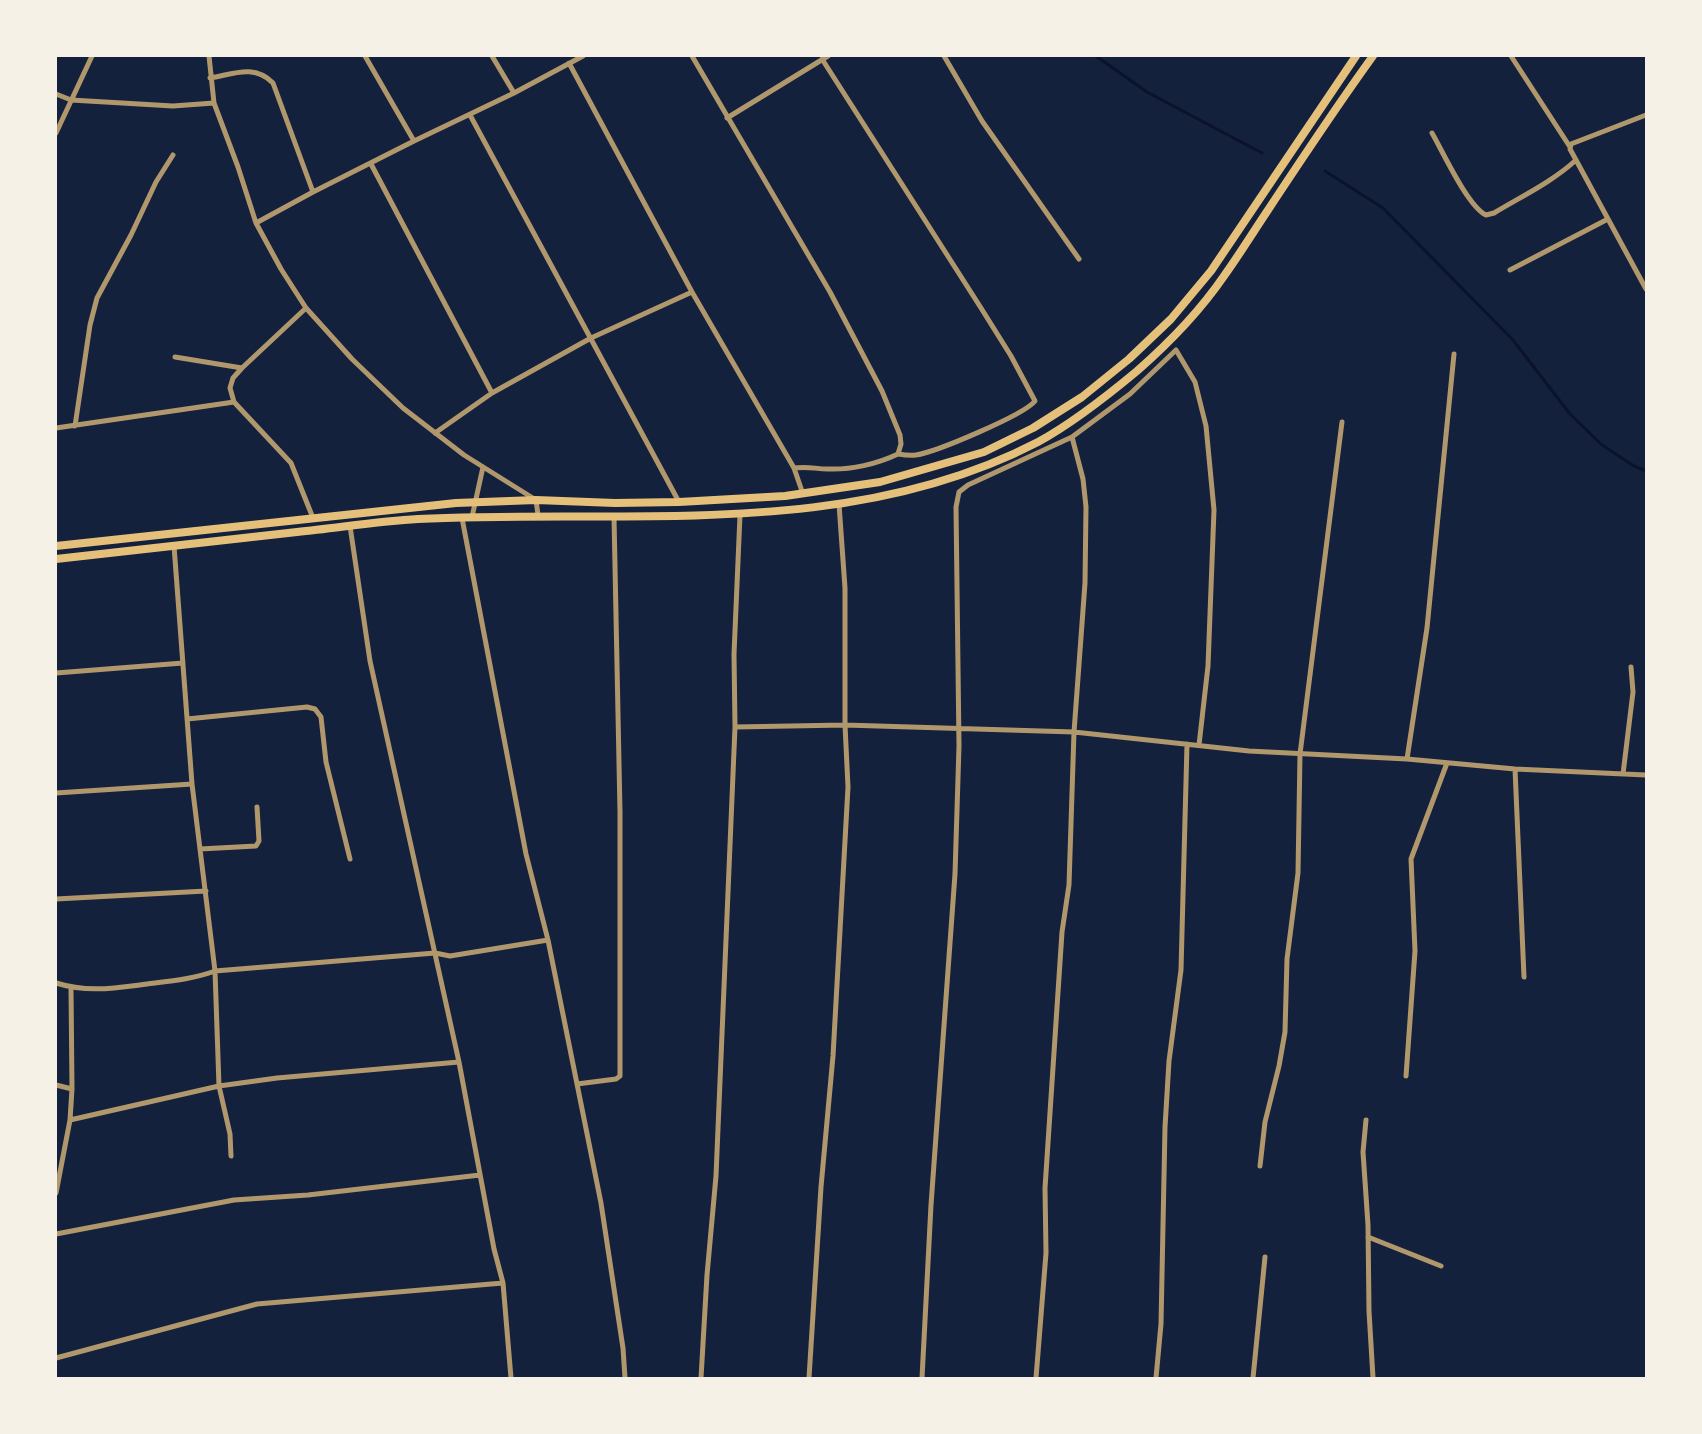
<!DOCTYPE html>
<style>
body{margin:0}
#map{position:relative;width:1702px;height:1434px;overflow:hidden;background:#14213d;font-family:"Archivo Narrow",sans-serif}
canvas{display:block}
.frame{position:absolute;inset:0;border:57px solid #f6f1e7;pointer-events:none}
</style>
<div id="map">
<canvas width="1702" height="1434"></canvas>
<div class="frame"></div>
</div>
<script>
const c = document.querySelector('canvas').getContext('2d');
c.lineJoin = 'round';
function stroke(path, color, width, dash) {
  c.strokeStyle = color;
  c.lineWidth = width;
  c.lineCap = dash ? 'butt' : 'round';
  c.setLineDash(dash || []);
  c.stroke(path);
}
const stream = new Path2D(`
 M1096,56l51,36 115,61
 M1325,171l58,37 130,132 57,74 32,31 32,21 12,5`);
const minor = new Path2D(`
 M209,56l5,47 24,64 18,56 25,46 25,39 46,51 51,49 61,47 72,45 2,15
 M365,56l49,85 100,-48 69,-37
 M492,56l22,37
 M692,56l138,236 52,99 18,44 1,9 -3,10c-21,10 -47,16 -70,15 -13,0 -19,-3 -34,-1
 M944,56l38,65 97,138
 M1511,56l59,91
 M822,59l159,249 30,48 24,45c-11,14 -99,51 -119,54 -6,1 -12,0 -18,-1
 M569,63l123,229 102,176 9,26
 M210,78c24,-4 44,-14 63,5l40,109
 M56,94l15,6 102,6 41,-3
 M470,115l209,387
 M727,118l101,-62
 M56,133l36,-77
 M1432,133c11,19 36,74 54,82l8,-2c28,-17 58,-31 82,-53l-6,-11 1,-5 75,-29
 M1576,160l70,129
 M371,164l121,229
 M256,223l57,-31 101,-51
 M1510,270l98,-51
 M306,308l-64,60 -9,10 -3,10 4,14 57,61 22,55
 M175,357l67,11
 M75,426l15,-101 7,-27 34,-63 25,-53 17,-27
 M56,428l178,-26
 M435,433l57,-40 99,-55 101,-46
 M472,517l11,-50
 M462,518l64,336 22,86 53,263 22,145 2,30
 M350,526l20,135 89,401 35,187 9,34 8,95
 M174,546l18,238 23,187 4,115 11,48 1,22
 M56,673l127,-10
 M187,719l120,-12 8,2 6,8 5,45 24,97
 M735,727l110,-2 229,7 175,19 158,8 108,10 131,6
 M1407,759l20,-131 27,-274
 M1515,769l9,208
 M1623,774l10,-82 -2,-25
 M56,793l136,-9
 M200,849l56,-3 3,-5 -2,-34
 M56,899l150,-8
 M56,983c32,10 59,5 91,1 24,-3 46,-5 68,-13l220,-18 15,3 98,-16
 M1406,1076l9,-125 -4,-92 36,-96
 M577,1084l39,-5 4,-3v-264l-6,-295
 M56,1085l16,4
 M70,1120l149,-34 58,-8 182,-16
 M1366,1120l-3,32 5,73 1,86 4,67
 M1260,1166l5,-44 14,-56 6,-34 2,-73 11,-86 2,-119 42,-332
 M56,1193l14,-73 2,-31 -1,-101
 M56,1234l178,-34 74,-5 172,-20
 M1368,1237l73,29
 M56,1358l201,-54 246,-21
 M701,1378l6,-103 9,-99 19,-449 -1,-73 6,-139
 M809,1378l12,-191 12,-131 15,-269 -3,-62v-137l-6,-84
 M922,1378l9,-173 24,-331 4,-128 -3,-239 3,-15 9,-7 104,-48 58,-43 46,-44 19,32 11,44 8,84 -6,156 -9,79
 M1036,1378l10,-125 -1,-65 17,-256 7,-47 5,-153 11,-149 1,-76 -3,-28 -11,-42
 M1156,1378l5,-54 4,-197 4,-66 12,-91 6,-226
 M1253,1378l12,-121`);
const secondary = new Path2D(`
 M56,546l400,-43 80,-3 79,3 64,-1 106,-6 95,-14 104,-30 49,-24 49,-31 47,-38 42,-40 40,-48 145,-215
 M56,559c80,-9 161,-18 241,-27 41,-4 81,-11 121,-13 208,-11 428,23 620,-77 35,-19 69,-46 99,-71 32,-28 63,-60 87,-95 15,-21 28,-42 42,-63 35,-53 70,-106 107,-157`);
stroke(stream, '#0b132b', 3);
stroke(minor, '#b1986c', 5);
stroke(secondary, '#e5c07b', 8);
</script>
